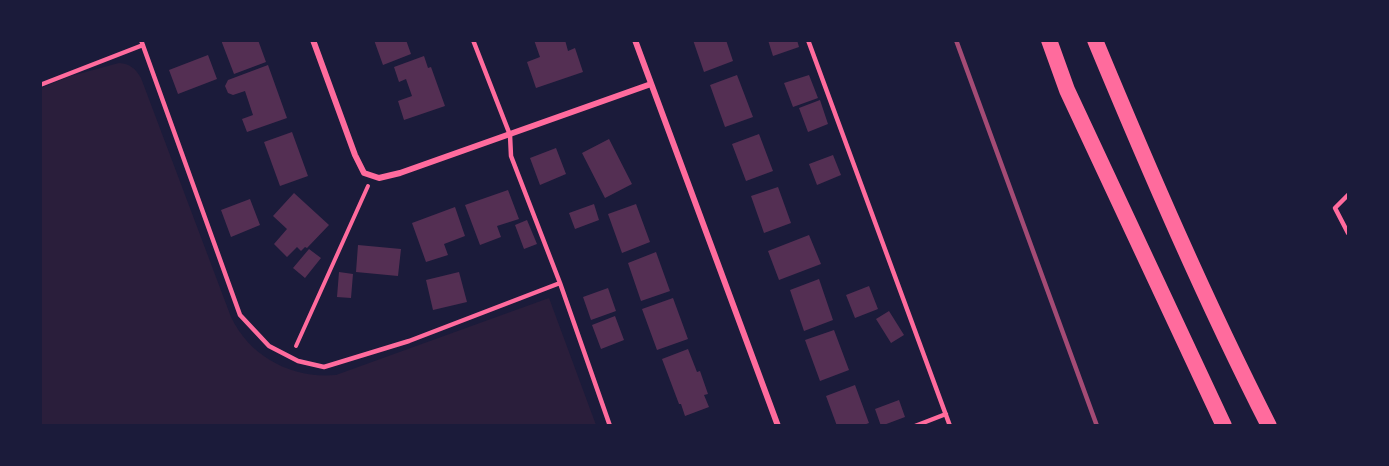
<!DOCTYPE html>
<style>
body{margin:0}
#map{position:relative;width:1389px;height:466px;overflow:hidden;background:#1b1b3a;font-family:Arial,sans-serif}
canvas{display:block}
.frame{position:absolute;inset:0;border:42px solid #1b1b3a;pointer-events:none}
</style>
<div id="map">
<canvas width="1389" height="466"></canvas>
<div class="frame"></div>
</div>
<script>
const c = document.querySelector('canvas').getContext('2d');
c.lineJoin = 'round';
function fill(path, color) {
  c.fillStyle = color;
  c.fill(path, 'evenodd');
}
function stroke(path, color, width, dash) {
  c.strokeStyle = color;
  c.lineWidth = width;
  c.lineCap = dash ? 'butt' : 'round';
  c.setLineDash(dash || []);
  c.stroke(path);
}
const green = new Path2D(`
 M119,63c11,1 16,5 22,15l90,239c19,40 61,62 105,58l213,-77 47,127h-555v-337l30,-12z`);
const building = new Path2D(`
 M221,40h37l8,22 -32,12z
 M374,40h32l5,14 -28,11z
 M534,40h31l3,11 7,-3 8,24 -47,16 -9,-26 13,-5z
 M693,40h33l7,21 -29,11z
 M768,40h29l2,7 -26,9z
 M208,55l9,24 -39,15 -9,-24z
 M424,56l4,12 3,-1 14,39 -41,14 -6,-19 14,-5 -6,-17 -7,3 -5,-15z
 M268,65l19,53 -40,14 -5,-13 11,-4 -8,-24 -12,4 -5,-2 -3,-7 3,-6z
 M737,75l16,42 -28,10 -15,-42z
 M809,75l9,23 -25,9 -9,-24z
 M820,100l8,24 -20,8 -9,-24z
 M292,132l16,44 -28,10 -16,-44z
 M759,134l14,37 -27,10 -14,-37z
 M609,139l23,45 -27,14 -23,-45z
 M556,148l10,26 -26,11 -10,-27z
 M833,155l8,20 -24,10 -8,-21z
 M778,187l13,36 -27,10 -13,-37z
 M508,190l11,29 -22,7 4,11 -21,8 -15,-40z
 M294,193l35,32 -22,23 -2,-1 -4,4 -4,-4 -10,10 -13,-13 13,-15 -14,-13z
 M250,199l10,26 -29,12 -10,-27z
 M594,204l5,16 -24,9 -6,-16z
 M636,204l14,38 -28,11 -14,-39z
 M455,207l10,29 -21,8 4,11 -22,7 -14,-39z
 M527,220l10,24 -13,5 -9,-24z
 M809,235l12,29 -42,16 -11,-29z
 M358,245l43,4 -3,27 -42,-4z
 M309,249l12,9 -16,20 -12,-10z
 M656,252l14,39 -29,10 -13,-38z
 M339,272l14,2 -2,24 -14,-1z
 M459,272l8,30 -34,8 -7,-30z
 M819,279l14,41 -29,11 -14,-41z
 M869,286l9,23 -23,9 -9,-23z
 M608,288l8,23 -25,9 -8,-23z
 M673,298l15,41 -31,11 -15,-41z
 M889,311l15,24 -13,8 -15,-24z
 M615,316l9,24 -23,9 -9,-24z
 M834,330l15,40 -29,11 -15,-41z
 M688,349l9,23 3,-1 8,23 -4,1 5,12 -24,9 -4,-12h-2l-17,-45z
 M855,385l14,38 -8,3h-24l-11,-30z
 M899,400l6,17 -24,9 -6,-17z`);
const path = new Path2D(`
 M296,346l72,-160`);
const service = new Path2D(`
 M141,40l99,275 29,31 29,15 26,6 85,-26 151,-58
 M473,40l37,95 1,21 49,127 50,143
 M808,40l142,386
 M40,85l103,-40
 M1348,195l-13,13 13,25
 M915,426l31,-12`);
const minor = new Path2D(`
 M313,40l42,115 9,18 15,5 21,-5 251,-89
 M635,40l143,386`);
const trunk = new Path2D(`
 M1049,40l18,50 157,336
 M1095,40c54,130 110,260 174,386`);
const rail = new Path2D(`
 M956,40l141,386`);
fill(green, '#2a1e3b');
fill(building, '#542f53');
stroke(path, '#ff6b9d', 4);
stroke(service, '#ff6b9d', 4.5);
stroke(minor, '#ff6b9d', 6);
stroke(trunk, '#ff6b9d', 16);
stroke(rail, '#a44b75', 4.5);
</script>
